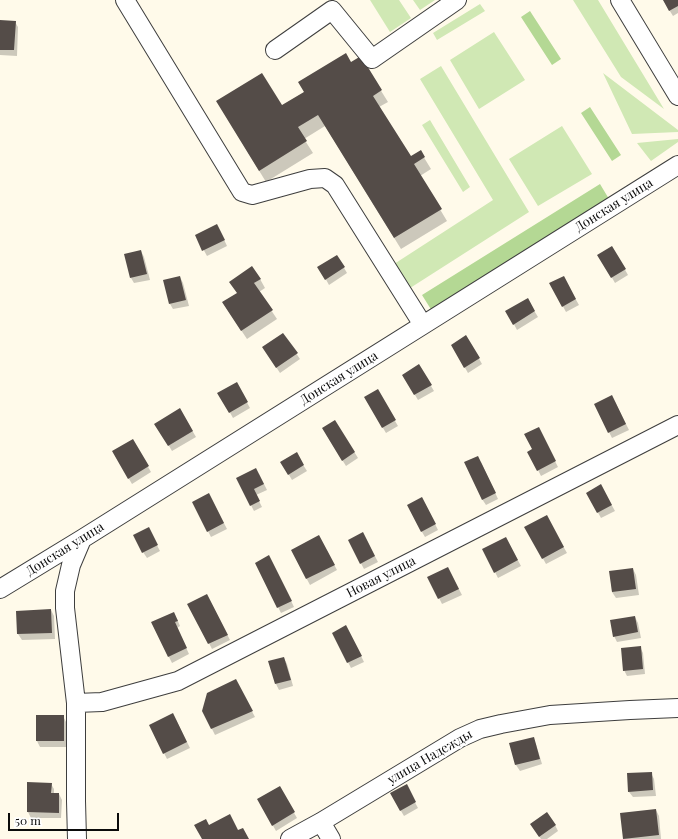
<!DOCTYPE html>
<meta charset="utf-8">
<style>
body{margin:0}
#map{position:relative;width:678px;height:839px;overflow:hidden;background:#fffaea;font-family:"Playfair Display",serif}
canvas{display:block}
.scale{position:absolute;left:8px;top:813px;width:111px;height:18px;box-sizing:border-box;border:2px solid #0b0b0b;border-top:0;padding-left:5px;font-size:12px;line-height:14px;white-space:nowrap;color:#0b0b0b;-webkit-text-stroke:3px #fff;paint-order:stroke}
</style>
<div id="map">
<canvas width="678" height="839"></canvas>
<div class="scale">50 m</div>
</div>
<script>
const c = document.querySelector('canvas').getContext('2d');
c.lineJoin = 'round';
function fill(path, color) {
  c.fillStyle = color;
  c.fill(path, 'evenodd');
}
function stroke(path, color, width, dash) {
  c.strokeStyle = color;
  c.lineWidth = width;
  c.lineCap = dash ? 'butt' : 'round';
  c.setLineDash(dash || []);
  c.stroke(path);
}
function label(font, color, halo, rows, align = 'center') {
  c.font = font + ' "Playfair Display",serif';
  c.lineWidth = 4;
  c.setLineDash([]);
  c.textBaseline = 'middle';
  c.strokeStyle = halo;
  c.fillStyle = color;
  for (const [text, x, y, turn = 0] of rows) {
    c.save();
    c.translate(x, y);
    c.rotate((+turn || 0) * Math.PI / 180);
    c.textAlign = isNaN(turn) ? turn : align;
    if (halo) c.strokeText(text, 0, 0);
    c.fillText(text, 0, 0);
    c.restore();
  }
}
const green = new Path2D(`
 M370,0h29l12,18 -21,14z
 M413,0h22l-15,10z
 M573,0h25l66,109 -43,-32z
 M480,4l5,7 -48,29 -4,-7z
 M494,32l31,48 -46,29 -29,-49z
 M441,66l88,146 -122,78 -16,-24 102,-66 -73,-121z
 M603,73l75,57v2l-46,2z
 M430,120l40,67 -7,5 -41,-67z
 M562,126l30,48 -54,32 -29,-47z
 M678,139v3l-27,19 -14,-18z`);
const forest = new Path2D(`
 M530,11l31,48 -9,6 -31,-48z
 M590,107l31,48 -9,6 -31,-48z
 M600,184l9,15 -177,112 -10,-16z`);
const shadow = new Path2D(`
 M663,0h15v13l-5,3z
 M0,21l15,1 3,5 -1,29 -17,-1z
 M360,57l28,45 -9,5 31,51 10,-7 11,18 -11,7 27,45 -46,28 -76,-123 -21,13 9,14 -47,29 -42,-69 58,-7z
 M220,231l7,15 -20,10 -11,-20z
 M612,247l16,28 -13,8 -16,-28z
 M141,251l3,6 6,23 -16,3 -3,-5z
 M337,256l10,17 -18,12 -10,-18z
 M180,277l3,6 6,23 -16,3 -3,-5z
 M563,277l16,28 -13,7 -15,-28z
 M260,279l5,9 -6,4 18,27 -30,20 -24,-36z
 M527,299l11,18 -21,13 -10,-19z
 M283,334l17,25 -20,14 -13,-20z
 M466,336l16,28 -14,9 -16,-28z
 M419,366l15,25 -16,9 -15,-25z
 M236,383l14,25 -17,10 -14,-25z
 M377,391l21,35 -12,7 -21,-35z
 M615,402l14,28 -17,8 -3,-6z
 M180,410l16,27 -24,14 -16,-27z
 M335,421l23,37 -12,8 -20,-32z
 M541,434l17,33 -17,9 -3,-6 -5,-20z
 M132,440l19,32 -19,12 -19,-32z
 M296,454l11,17 -15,9 -10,-17z
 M481,462l17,37 -12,6 -4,-6z
 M259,474l8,16 -11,5 6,12 -8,4 -17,-33z
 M601,486l14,25 -14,7 -14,-25z
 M212,500l15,29 -16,8 -18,-35z
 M425,504l13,26 -13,7 -3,-5z
 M546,516l21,37 -21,11 -20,-36z
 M151,534l9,17 -13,7 -4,-6z
 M366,539l12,23 -14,7 -15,-28z
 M322,542l15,28 -27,15 -18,-34z
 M509,544l12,22 -23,12 -3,-6z
 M272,562l22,45 -13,6 -3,-6z
 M633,569l3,6 3,20 -23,3 -4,-6 -2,-20z
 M451,574l11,21 -20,9 -13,-26z
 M210,601l20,39 -18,9 -23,-45z
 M51,610l3,6 1,23 -33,1 -4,-6 -1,-22z
 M635,617l3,6 3,15 -24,4 -3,-6z
 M177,619l3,7 -3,2 12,26 -17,9 -20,-40z
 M349,632l15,30 -13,6 -18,-35z
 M640,647l3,6 2,21 -18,2 -3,-6z
 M284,658l3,6 6,22 -14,4 -3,-6 -6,-22z
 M235,680l20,37 -40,18 -12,-24z
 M37,716h26l3,6 1,25h-27l-3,-6z
 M176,720l14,28 -23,11 -3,-6z
 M533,738l3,6 6,20 -22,7 -4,-6 -5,-21z
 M651,773l3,6 2,17 -23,1 -4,-5z
 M51,784l3,5v5h5l3,6 -1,18h-30l-3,-6z
 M406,786l12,22 -14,8 -13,-22z
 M279,787l18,31 -21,13 -18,-32z
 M656,810l3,6 2,23h-37l-3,-25z
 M555,825l3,6 -11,8h-6l-7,-10z`);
const building = new Path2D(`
 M663,0h15v6l-9,5z
 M0,20l16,1 -2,29h-14z
 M346,53l5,9 10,-6 21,34 -9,6 38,60 10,-6 4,7 -11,7 28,45 -48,29 -76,-123 -20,12 9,14 -48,30 -43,-70 46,-28 20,32 22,-13 -6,-10z
 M217,224l8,16 -23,11 -7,-16z
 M612,246l14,23 -15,9 -14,-23z
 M141,250l6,24 -17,4 -6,-24z
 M337,255l8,12 -20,13 -8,-13z
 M252,266l9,13 -7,4 19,27 -32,21 -19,-29 15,-9 -8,-11z
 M180,276l6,24 -17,4 -6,-24z
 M564,276l12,23 -14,8 -13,-24z
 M528,298l7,13 -22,14 -8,-14z
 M283,333l15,20 -22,15 -14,-21z
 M466,335l14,23 -16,10 -13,-23z
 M419,364l13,21 -18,10 -12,-20z
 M237,382l11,20 -19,11 -12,-20z
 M378,389l18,31 -14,8 -18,-31z
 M612,395l14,29 -18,9 -14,-29z
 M180,408l13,23 -25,15 -14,-22z
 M335,420l20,32 -13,9 -20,-33z
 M539,427l17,34 -19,10 -10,-19 5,-3 -8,-15z
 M133,439l16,27 -21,13 -16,-28z
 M297,452l7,13 -16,10 -8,-13z
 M478,456l18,37 -14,7 -18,-38z
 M256,468l8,16 -10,5 6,12 -10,5 -14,-28z
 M601,484l11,21 -15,8 -11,-20z
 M209,493l15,30 -17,9 -15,-30z
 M422,497l14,27 -15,8 -14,-27z
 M547,515l17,32 -22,12 -18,-32z
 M149,527l9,18 -16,8 -9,-18z
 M363,532l12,24 -15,8 -12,-24z
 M319,535l16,30 -29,14 -15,-29z
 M506,537l12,23 -24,13 -12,-24z
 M269,555l23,46 -15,7 -22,-45z
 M448,567l11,22 -21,10 -11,-22z
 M633,568l3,21 -24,3 -3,-21z
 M207,594l21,41 -20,9 -21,-40z
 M51,609l1,24 -35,1 -1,-23z
 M174,612l4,9 -3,1 12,26 -19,9 -17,-35z
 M635,616l3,16 -25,5 -3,-17z
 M346,625l16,31 -15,7 -15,-30z
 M641,646l2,23 -20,2 -2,-23z
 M284,657l7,23 -16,4 -7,-23z
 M236,679l17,32 -42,18 -9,-18 5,-18z
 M173,713l14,29 -24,12 -14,-29z
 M36,715h28v26h-28z
 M534,737l6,22 -25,6 -6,-22z
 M652,772l1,18 -25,2 -1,-19z
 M27,782l25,1 -1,10h8v20l-32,-1z
 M407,784l9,18 -16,9 -10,-18z
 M280,786l15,26 -23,14 -15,-27z
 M656,809l3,26 -36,4 -3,-26z
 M547,812l9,13 -17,12 -9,-13z
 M230,814l8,16 5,-2 6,11h-47l-8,-14 12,-6 3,6z`);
const minor = new Path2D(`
 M125,0l117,192 10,3 58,-16 15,-1 10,7 88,140
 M620,0l58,96
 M275,50l57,-40 40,49 85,-59
 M0,589l82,-50 596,-374
 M76,703l26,-1 76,-21 500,-256
 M321,822l10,17
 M77,839l-1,-38v-98l-11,-95v-17l6,-26 11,-26
 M290,839l31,-17 139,-84 20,-9 21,-5 49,-9 80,-5 48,-2`);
const streetNames = [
 ["Донская улица",614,205,-32],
 ["Донская улица",339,378,-32],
 ["Донская улица",65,549,-32],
 ["Новая улица",381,577,-27],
 ["улица Надежды",430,757,-30]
];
fill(green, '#d0e8b4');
fill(forest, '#b4d894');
fill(shadow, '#0003');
fill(building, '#544c48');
stroke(minor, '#3e3e3e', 20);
stroke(minor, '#fff', 18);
label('13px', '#0b0b0b', '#fff', streetNames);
</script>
